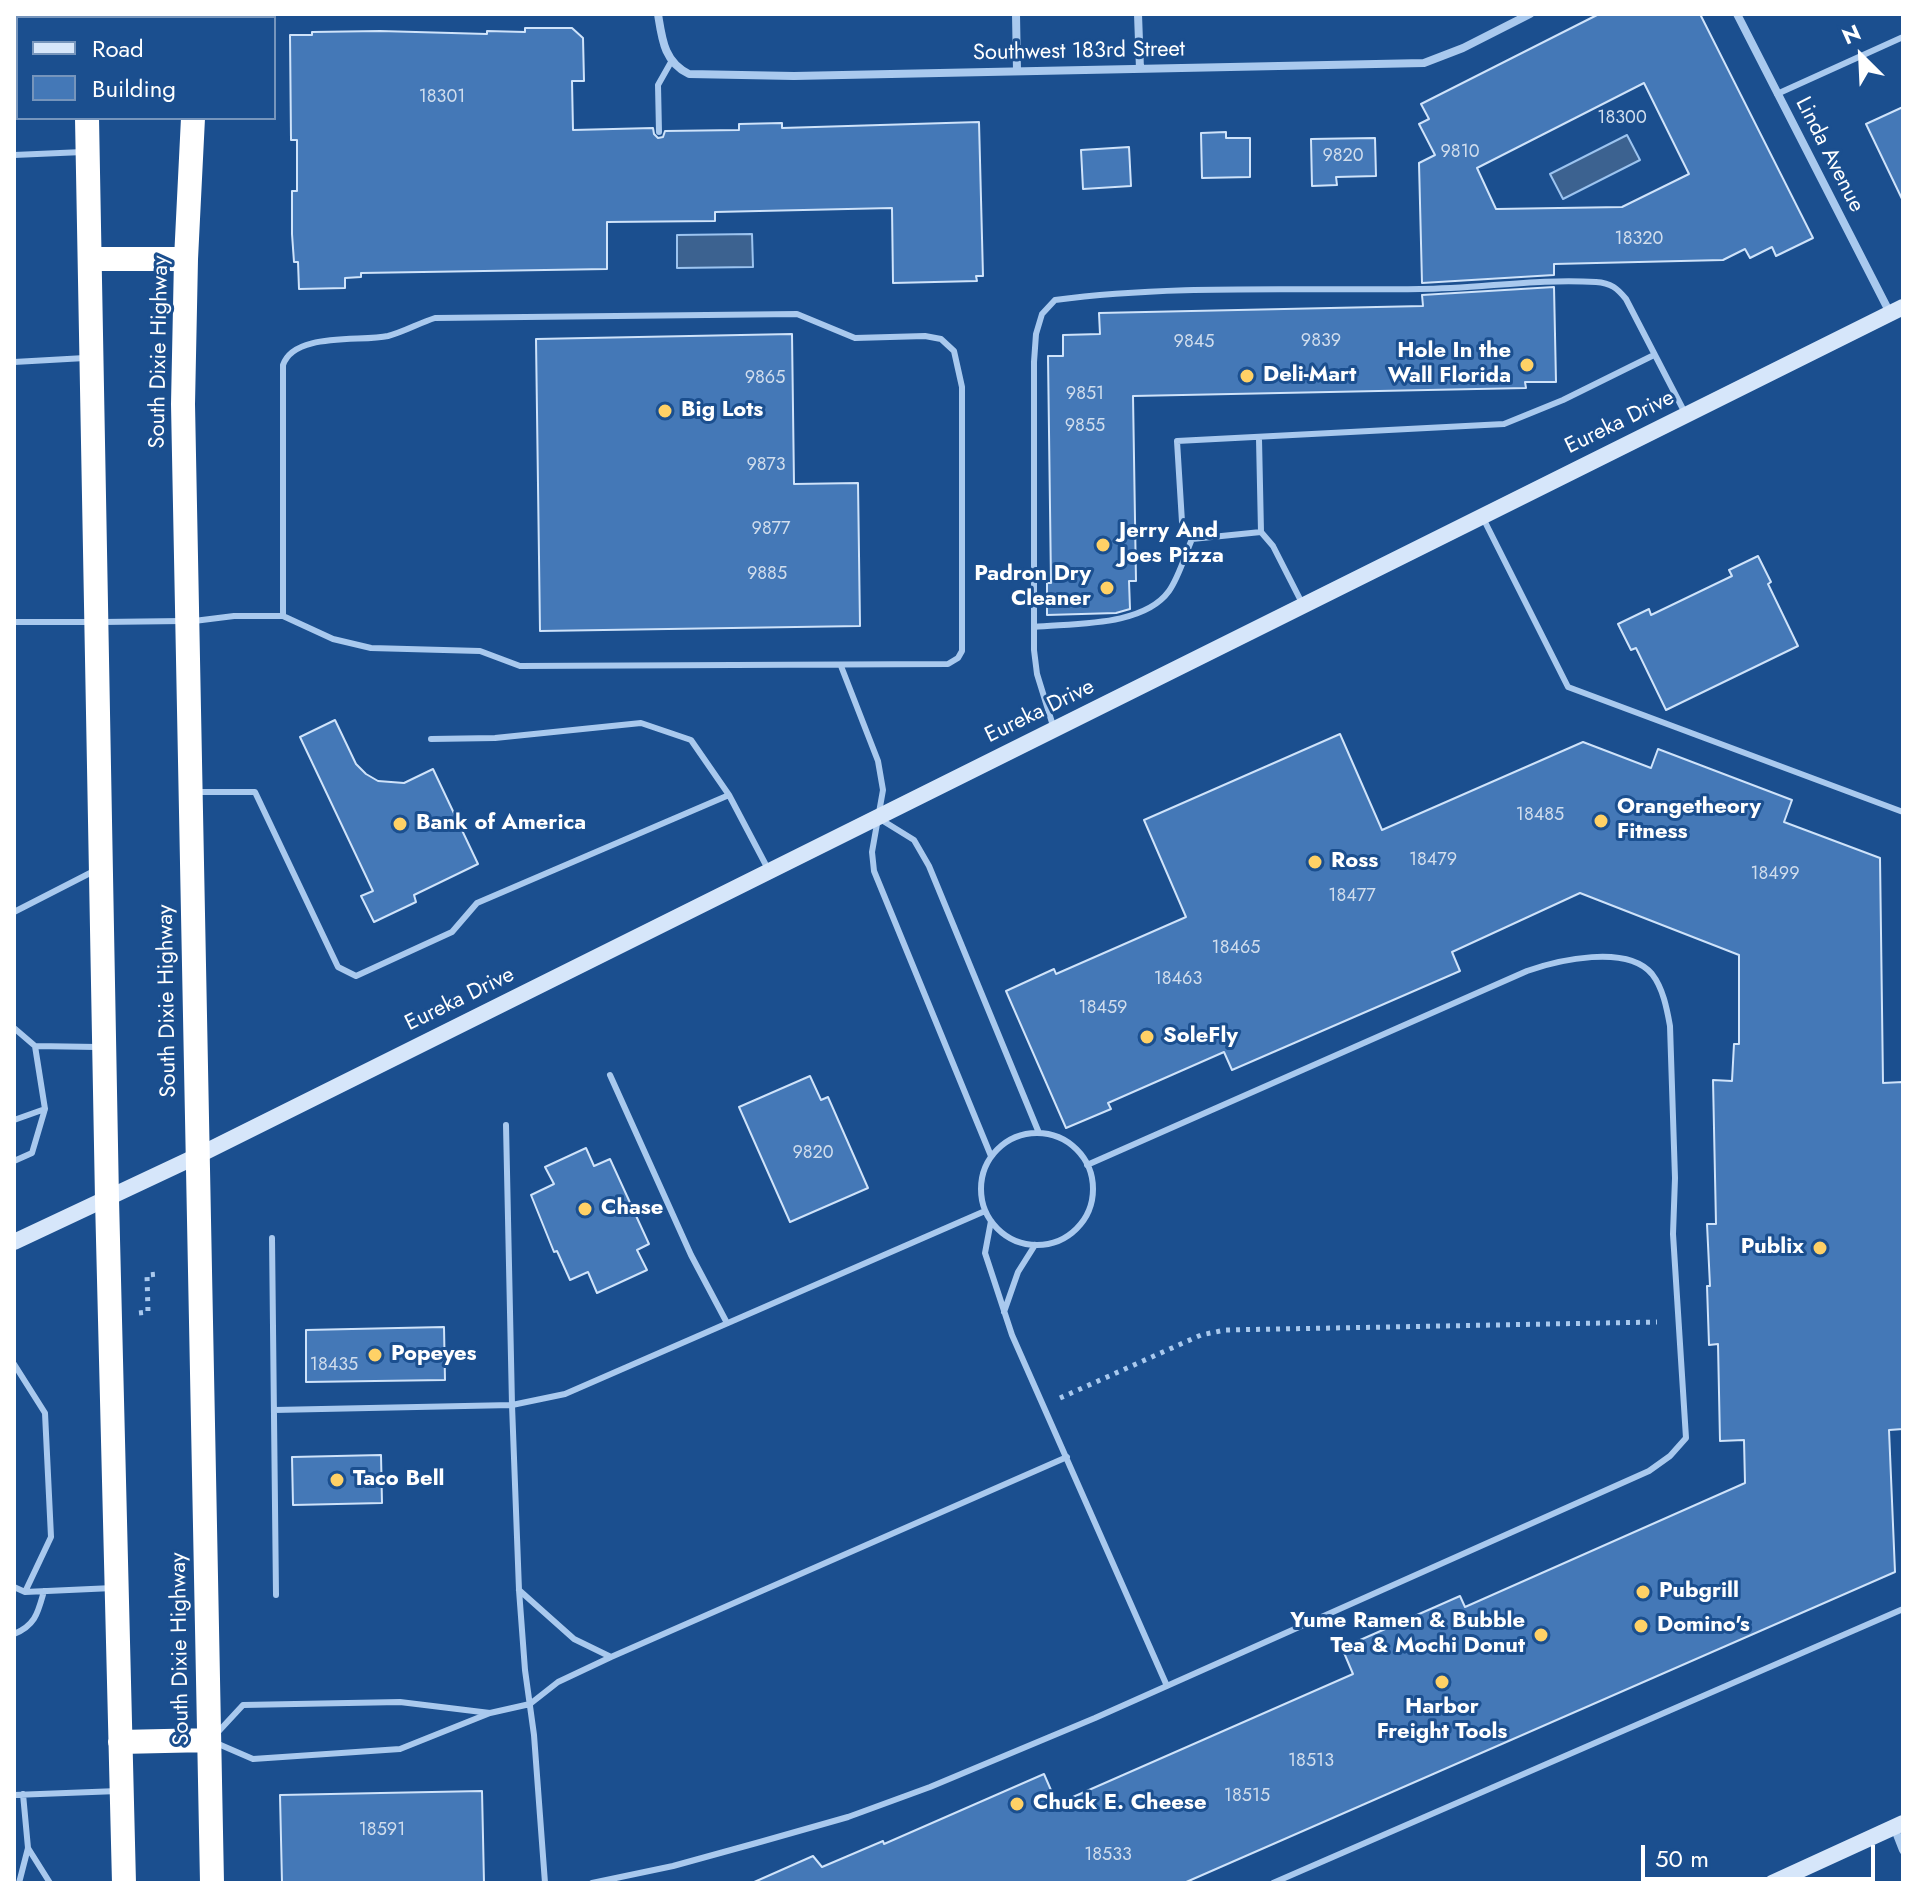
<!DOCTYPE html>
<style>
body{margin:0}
#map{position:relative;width:1917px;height:1897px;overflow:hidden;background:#1b4f8f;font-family:Jost,sans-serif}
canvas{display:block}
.frame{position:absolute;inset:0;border:16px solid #fff;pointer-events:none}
.legend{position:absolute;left:16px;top:16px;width:260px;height:104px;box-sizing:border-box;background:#1b4f8f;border:2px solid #7695bc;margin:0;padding:10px 14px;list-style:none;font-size:24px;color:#fff}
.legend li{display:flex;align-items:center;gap:16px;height:40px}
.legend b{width:40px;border:2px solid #7695bc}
.north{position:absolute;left:1821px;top:16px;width:80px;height:80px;-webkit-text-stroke:6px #1b4f8f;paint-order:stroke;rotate:336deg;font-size:22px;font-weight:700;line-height:32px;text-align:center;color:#fff}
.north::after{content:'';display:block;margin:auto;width:28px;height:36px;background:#fff;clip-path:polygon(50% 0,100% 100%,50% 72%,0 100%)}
.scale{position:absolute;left:1641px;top:1845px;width:234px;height:36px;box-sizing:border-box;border:4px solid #fff;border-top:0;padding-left:10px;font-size:24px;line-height:28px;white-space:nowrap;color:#fff;-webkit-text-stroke:6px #1b4f8f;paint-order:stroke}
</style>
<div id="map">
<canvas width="1917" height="1897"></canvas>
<div class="frame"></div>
<ul class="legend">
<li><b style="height:10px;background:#d6e6fa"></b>Road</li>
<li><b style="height:22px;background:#4478b7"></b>Building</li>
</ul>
<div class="north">N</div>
<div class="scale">50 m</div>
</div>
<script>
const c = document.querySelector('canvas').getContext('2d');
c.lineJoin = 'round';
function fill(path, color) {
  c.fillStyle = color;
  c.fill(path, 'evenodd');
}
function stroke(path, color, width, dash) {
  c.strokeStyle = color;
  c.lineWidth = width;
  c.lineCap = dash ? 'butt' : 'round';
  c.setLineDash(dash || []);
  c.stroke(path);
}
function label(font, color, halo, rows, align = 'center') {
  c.font = font + ' Jost,sans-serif';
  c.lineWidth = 6;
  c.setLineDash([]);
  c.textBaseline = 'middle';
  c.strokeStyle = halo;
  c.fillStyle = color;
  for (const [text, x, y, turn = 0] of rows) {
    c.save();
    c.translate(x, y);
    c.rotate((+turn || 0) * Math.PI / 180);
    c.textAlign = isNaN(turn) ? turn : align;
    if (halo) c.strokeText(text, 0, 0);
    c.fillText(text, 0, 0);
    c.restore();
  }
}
const water = new Path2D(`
 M1627,135l13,25 -77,39 -13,-25z
 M752,234l1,33 -76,1v-33z`);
const building = new Path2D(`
 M1599,14h101l113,224 -37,18 -4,-9 -22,11 -5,-9 -22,11 -169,4v11l-132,8 -3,-120 16,-8 -16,-31 10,-5 -8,-15zM1644,83l45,91 -67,33 -126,2 -19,-41z
 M525,28h47l11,10 1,43h-12l1,49 80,-2 1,6 4,4 5,-1 2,-6 74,-1v-6l43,-1v5l197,-6 4,154h-7l1,5 -84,2 -1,-75 -177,4v9l-108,1v47l-246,4v4l-16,1v10l-46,1 -1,-27h-4l-2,-28v-43h5v-51h-6l-1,-105h22v-3l68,-1 107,3v-3l38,1z
 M1903,107v94l-37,-77z
 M1226,132v6h24v39l-48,1 -1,-45z
 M1375,138l1,38 -40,1 1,8 -25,1 -1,-47z
 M1129,147l2,39 -48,3 -2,-39z
 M1554,287l2,95h-31l1,6 -393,8 3,185h-7l1,28 -14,4 -69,2v-32h4l-3,-227h15v-21l37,-1 -1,-21 324,-7 -1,-11z
 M792,334l2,150 64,-1 2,143 -320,5 -4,-292z
 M1758,556l13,26 -3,2 30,62 -132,64 -30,-62 -5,2 -13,-26 31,-15 2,6 81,-39 -3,-6z
 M335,720l21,44 10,10 12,7 26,2 29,-14 45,95 -64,31 2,7 -42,20 -13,-26 12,-5 -73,-154z
 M1340,734l42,96 201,-88 68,26 7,-19 134,51 -8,22 96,36 3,225 20,-1v347l-14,1 6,142 -711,311h-432l61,-27 9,11 61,-26 1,3 160,-70 13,30 296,-130 -11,-26 118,-52 5,11 280,-124 -1,-43 -24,1 -2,-97 -9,1 -2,-59h3l-3,-62h9l-3,-144 19,1 2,-37h5v-89l-159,-62 -128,59 8,19 -228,99 -8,-18 -116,51 3,6 -45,19 -60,-137 48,-22 2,5 130,-57 -42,-97z
 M810,1076l11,24 7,-3 40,91 -78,34 -51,-115z
 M586,1148l8,18 16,-7 39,85 -12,6 10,20 -50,23 -9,-21 -18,8 -13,-29 -3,1 -23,-57 23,-11 -9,-17z
 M444,1327l1,53 -139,2v-52z
 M381,1455l1,48 -89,2 -1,-48z
 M482,1791l2,92h-202l-2,-88z`);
const path = new Path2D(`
 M139,1313l9,-1 -1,-37 11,-1
 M1060,1398l141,-63 24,-5 432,-8`);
const lane = new Path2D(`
 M1777,94l126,-57
 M659,132l-1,-47 13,-23
 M14,155l69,-3
 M14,362l71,-4
 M1259,439l2,93
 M1482,516l86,171 335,125
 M1303,605l-30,-59 -12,-14 -69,7 -10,-17 -5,-81 327,-17 59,-24 91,-45
 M194,621l40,-5h49l50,23 38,9 109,3 40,15 428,-2 10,-6 4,-7v-264l-8,-36 -13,-12 -16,-3 -70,2 -58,-24 -362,4c-16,5 -31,14 -47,18 -28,6 -94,-4 -105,29v251
 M14,622h77
 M102,622l81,-1
 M1034,627c39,-4 109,0 135,-36 10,-14 16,-36 23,-52
 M841,666l37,95 5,29 -11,62 2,19 117,285
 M1054,729l-17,-55 -3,-24v-288l2,-28 6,-20 13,-14c118,-16 245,-9 365,-11 58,0 117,-11 176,-7 15,1 21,6 30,17l59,114
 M431,739l64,-1 146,-15 50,17 38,55
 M198,792h57l83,175 18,9 96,-44 25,-29 252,-108 39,74
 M880,819l34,21 15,26 110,267
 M14,912l82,-42
 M14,1028l21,18 62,1
 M610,1075l81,180 36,68
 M14,1120l31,-11 -10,-63
 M506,1125l6,280 7,185 6,80 9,65 11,148
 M981 1189a56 56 0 1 1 112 0a56 56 0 1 1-112 0Z
 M14,1161l18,-8 13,-44
 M991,1221l-6,32 27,82 155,351
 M272,1238l4,357
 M1004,1312l14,-40 17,-27
 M14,1364l31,49 6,124 -26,55
 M274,1410l238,-5 53,-11 420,-183
 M14,1587l11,5 88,-4
 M519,1590l55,49 37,18
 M14,1634c22,-9 24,-22 30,-43
 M218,1732l25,-27 157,-3 90,11
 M216,1743l37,16 147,-10 90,-36 40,-9 28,-22 53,-25 456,-200
 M14,1795l104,-4
 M28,1848l22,35
 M19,1883l9,-35 -5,-54
 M592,1883l81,-17 87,-24 88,-25 82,-30 165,-69 554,-247 21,-15 16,-18 -13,-204 2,-56 -5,-152c-3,-17 -7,-38 -18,-52 -25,-30 -94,-14 -125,-3l-440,194
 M1273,1883l630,-274`);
const street = new Path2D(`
 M658,14c4,25 6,48 31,60l105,2 630,-13 39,-15 67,-34
 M1016,14l1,57
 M1138,14l2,55
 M1737,14l153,299
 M1894,1827l9,23`);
const secondary = new Path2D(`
 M14,1242l183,-86 1706,-849
 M1772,1883l131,-60`);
const highway = new Path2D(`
 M86,14v4
 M202,18l1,-4
 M87,118l20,1081 17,684
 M193,118l-7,141 -3,145 29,1479
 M91,259h95
 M120,1742l89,-2`);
const markers = [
 [1527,365,8,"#ffd166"],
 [1247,376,8,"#ffd166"],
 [665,411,8,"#ffd166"],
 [1103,545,8,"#ffd166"],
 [1107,588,8,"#ffd166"],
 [1601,821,8,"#ffd166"],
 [400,824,8,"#ffd166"],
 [1315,862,8,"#ffd166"],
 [1147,1037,8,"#ffd166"],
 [585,1209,8,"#ffd166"],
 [1820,1248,8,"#ffd166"],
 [375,1355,8,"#ffd166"],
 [337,1480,8,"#ffd166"],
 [1643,1592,8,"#ffd166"],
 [1641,1626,8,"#ffd166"],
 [1541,1635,8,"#ffd166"],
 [1442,1682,8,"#ffd166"],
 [1017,1804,8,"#ffd166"]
];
const numberNames = [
 ["18301",442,98],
 ["18300",1622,119],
 ["9810",1460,153],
 ["9820",1343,157],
 ["18320",1639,240],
 ["9839",1321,342],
 ["9845",1194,343],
 ["9865",765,379],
 ["9851",1085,395],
 ["9855",1085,427],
 ["9873",766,466],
 ["9877",771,530],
 ["9885",767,575],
 ["18485",1540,816],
 ["18479",1433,861],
 ["18499",1775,875],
 ["18477",1352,897],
 ["18465",1236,949],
 ["18463",1178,980],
 ["18459",1103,1009],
 ["9820",813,1154],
 ["18435",334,1366],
 ["18513",1311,1762],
 ["18515",1247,1797],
 ["18591",382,1831],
 ["18533",1108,1856]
];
const streetNames = [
 ["Southwest 183rd Street",1079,52,-1],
 ["Linda Avenue",1829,155,63],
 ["South Dixie Highway",160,352,-89],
 ["Eureka Drive",1620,423,-26],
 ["Eureka Drive",1040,712,-26],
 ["Eureka Drive",460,1000,-26],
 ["South Dixie Highway",168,1001,-91],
 ["South Dixie Highway",181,1649,-91]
];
const poiNames = [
 ["Hole In the",1511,352,"right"],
 ["Wall Florida",1511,377,"right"],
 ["Deli-Mart",1263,376],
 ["Big Lots",681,411],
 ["Jerry And",1119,532],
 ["Joes Pizza",1119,557],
 ["Padron Dry",1091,575,"right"],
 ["Cleaner",1091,600,"right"],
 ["Orangetheory",1617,808],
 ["Fitness",1617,833],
 ["Bank of America",416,824],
 ["Ross",1331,862],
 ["SoleFly",1163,1037],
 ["Chase",601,1209],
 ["Publix",1804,1248,"right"],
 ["Popeyes",391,1355],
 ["Taco Bell",353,1480],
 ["Pubgrill",1659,1592],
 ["Yume Ramen & Bubble",1525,1622,"right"],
 ["Tea & Mochi Donut",1525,1647,"right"],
 ["Domino's",1657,1626],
 ["Harbor",1442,1708,"center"],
 ["Freight Tools",1442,1733,"center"],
 ["Chuck E. Cheese",1033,1804]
];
fill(water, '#3c6290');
stroke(water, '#9cc4f0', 2);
fill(building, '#4478b7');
stroke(building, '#cfe3fa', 2);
stroke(path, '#a9c9ee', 5, [4, 6]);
stroke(lane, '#a9c9ee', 6);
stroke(street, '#a9c9ee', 8);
stroke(secondary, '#d6e6fa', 16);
stroke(highway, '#fff', 24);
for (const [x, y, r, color] of markers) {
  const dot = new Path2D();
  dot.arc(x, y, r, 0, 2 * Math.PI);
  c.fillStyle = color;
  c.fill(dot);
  stroke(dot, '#1b4f8f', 3);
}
label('18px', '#d0dded', null, numberNames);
label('22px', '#fff', '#1b4f8f', streetNames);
label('bold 22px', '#fff', '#1b4f8f', poiNames, 'left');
</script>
